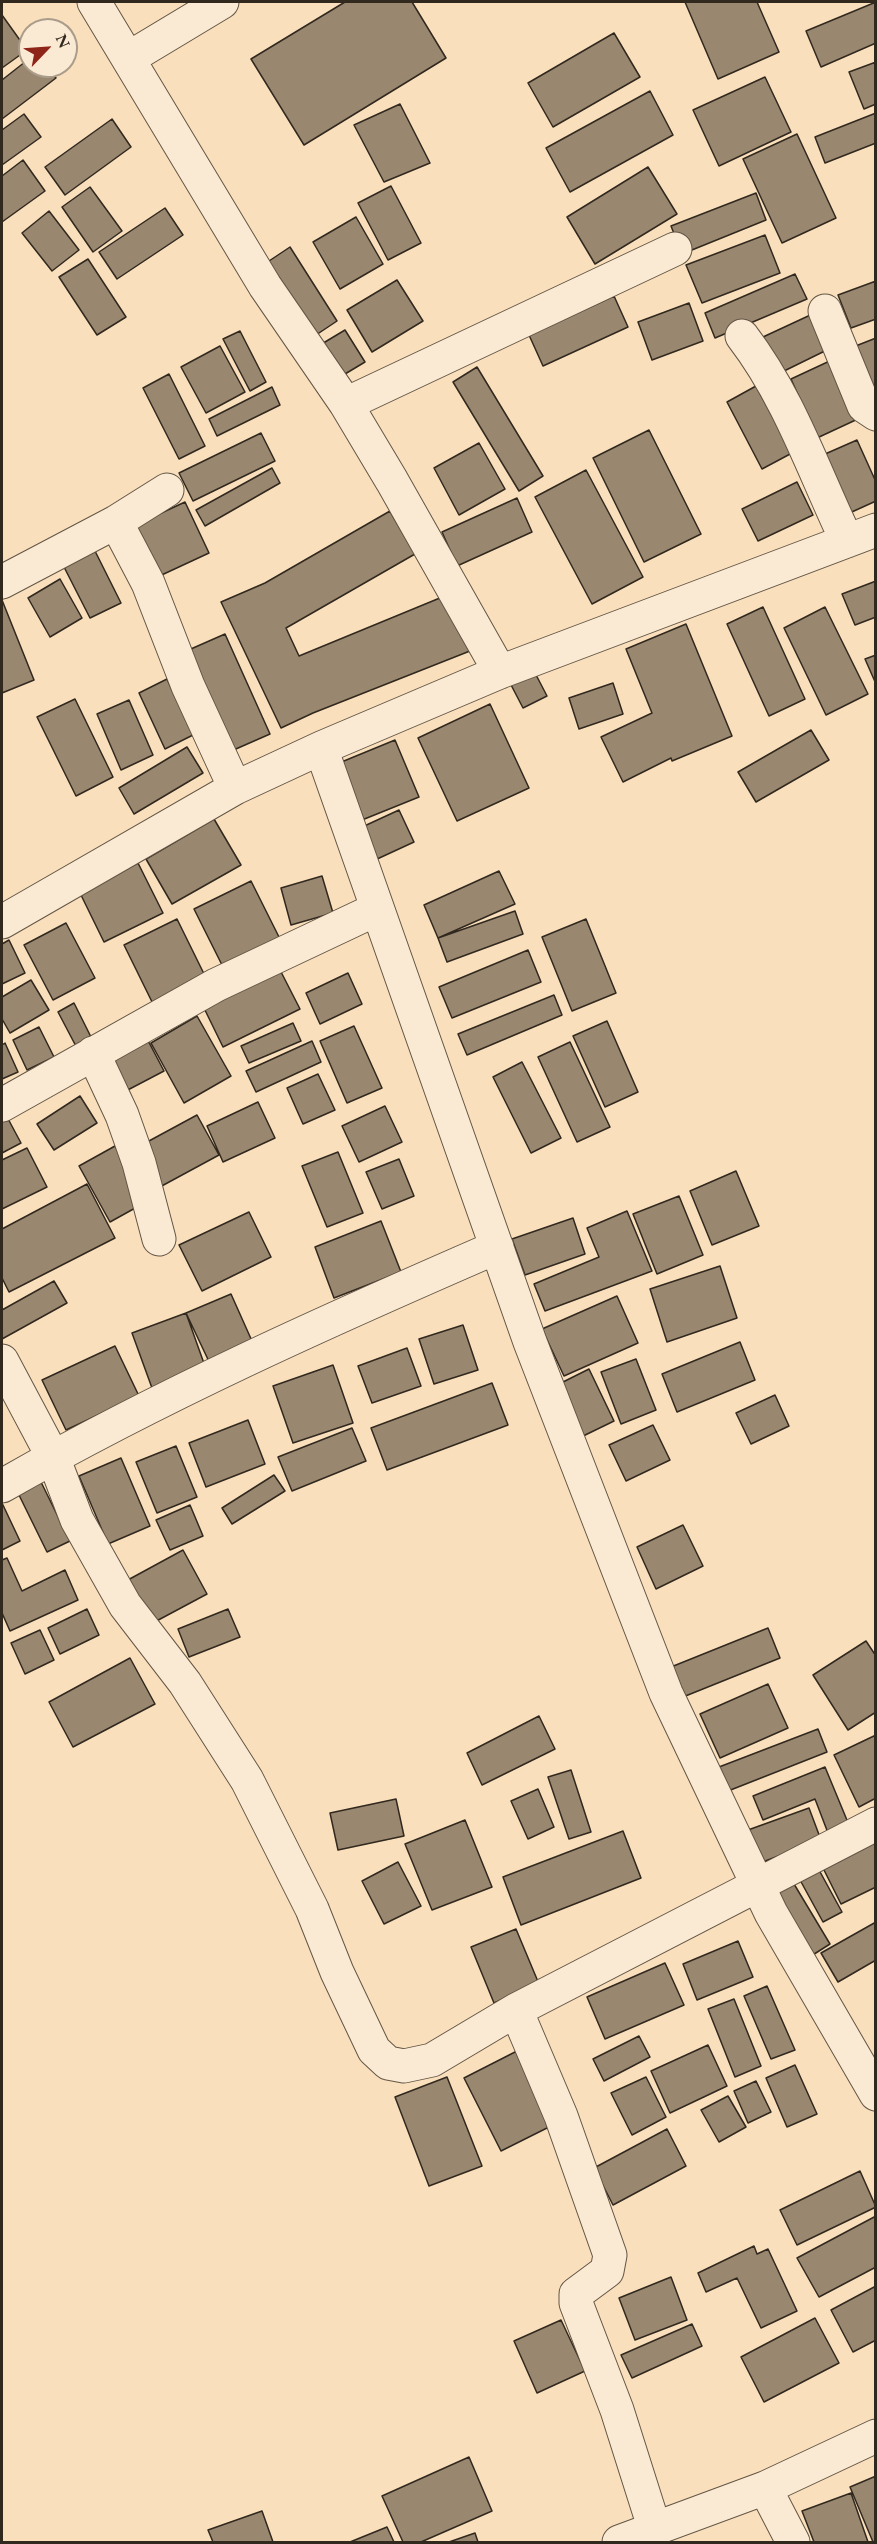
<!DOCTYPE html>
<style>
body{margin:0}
#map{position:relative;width:877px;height:2544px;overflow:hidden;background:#f9dfbc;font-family:"EB Garamond",serif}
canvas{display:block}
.frame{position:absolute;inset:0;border:3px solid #31281e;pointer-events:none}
.north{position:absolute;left:18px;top:18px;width:60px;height:60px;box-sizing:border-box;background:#fbead3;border:2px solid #aa9c8b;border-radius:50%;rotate:65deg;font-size:16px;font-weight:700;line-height:24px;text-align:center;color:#31281e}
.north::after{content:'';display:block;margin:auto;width:21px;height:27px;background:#8f2418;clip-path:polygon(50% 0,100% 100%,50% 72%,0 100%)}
</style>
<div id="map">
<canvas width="877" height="2544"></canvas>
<div class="frame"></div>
<div class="north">N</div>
</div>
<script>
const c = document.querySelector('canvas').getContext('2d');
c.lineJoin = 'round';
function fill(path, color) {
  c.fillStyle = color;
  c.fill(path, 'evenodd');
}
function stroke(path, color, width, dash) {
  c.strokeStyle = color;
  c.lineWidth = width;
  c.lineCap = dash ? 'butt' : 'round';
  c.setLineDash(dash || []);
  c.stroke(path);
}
const building = new Path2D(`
 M345,2h67l34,56 -142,87 -53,-86z
 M685,2h72l22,50 -61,27z
 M876,2v41l-55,24 -15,-36z
 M2,15l25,35 -25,18z
 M614,33l26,44 -87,50 -25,-44z
 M30,58v8h17l9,12 -54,41v-39z
 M876,62v42l-12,5 -15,-37z
 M765,77l26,55 -72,34 -26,-56z
 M650,91l23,44 -103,57 -24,-44z
 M400,104l30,59 -46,19 -30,-57z
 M876,113v30l-51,20 -10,-26z
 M24,114l17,23 -39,28v-35z
 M112,119l19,28 -66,48 -20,-28z
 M797,134l39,84 -54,25 -39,-84z
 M23,160l22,31 -43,31v-46z
 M648,167l29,47 -82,50 -28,-47z
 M391,186l30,57 -33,17 -30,-57z
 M90,187l32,44 -29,21 -31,-45z
 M756,193l10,27 -84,34 -11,-28z
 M165,208l18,27 -66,44 -18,-27z
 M49,211l30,39 -27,21 -30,-38z
 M356,217l27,47 -43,25 -27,-47z
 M765,235l15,38 -78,30 -16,-38z
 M290,247l47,74 -30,20 -47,-74z
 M88,259l38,58 -29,18 -38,-58z
 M795,274l12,25 -92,39 -10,-25z
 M397,280l26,41 -51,31 -25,-42z
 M876,281v38l-25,9 -13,-33z
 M614,296l14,31 -85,39 -14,-31z
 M689,303l14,38 -51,19 -14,-38z
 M819,311l16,35 -55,27 -17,-36z
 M345,330l20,32 -30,18 -20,-32z
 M240,331l26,51 -16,9 -27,-52z
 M876,338v56l-28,-45z
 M220,346l25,46 -39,21 -25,-46z
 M834,359l26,59 -43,20 -26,-59z
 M477,367l66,109 -24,15 -66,-109z
 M169,374l36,72 -26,13 -36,-71z
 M756,386l36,67 -30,16 -35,-67z
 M272,387l8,18 -63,31 -8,-17z
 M649,430l52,104 -57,28 -51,-104z
 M261,433l14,28 -82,40 -14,-28z
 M857,440l19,42v19l-33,15 -27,-58z
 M479,443l26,46 -46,26 -25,-47z
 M272,468l8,15 -75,43 -9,-16z
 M586,470l57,107 -51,27 -57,-107z
 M797,482l16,33 -55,26 -16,-32z
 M517,498l15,34 -75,34 -15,-34z
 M185,502l24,51 -56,26 -24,-51z
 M390,511l25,43 -129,74 13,28 153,-63 23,56 -162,64 -32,15 -60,-126 44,-19z
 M95,551l26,52 -31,15 -26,-51z
 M60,579l22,39 -32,19 -22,-39z
 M876,581v36l-21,8 -13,-31z
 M2,600l32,80 -32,13z
 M763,607l42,92 -36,17 -42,-92z
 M825,607l43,87 -42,21 -42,-87z
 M686,624l46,112 -60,25 -1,-3 -48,24 -22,-45 51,-24 -26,-64z
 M225,634l45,100 -41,18 -45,-100z
 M876,655v29l-11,-25z
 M533,669l14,27 -24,12 -14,-27z
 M167,679l26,56 -28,14 -26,-56z
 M613,683l10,31 -44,15 -10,-31z
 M75,699l38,78 -37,19 -39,-79z
 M129,700l24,55 -32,15 -24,-56z
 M490,704l39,84 -72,33 -39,-83z
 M811,730l18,30 -73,42 -18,-30z
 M395,740l24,57 -57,23 -23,-57z
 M187,747l16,26 -69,41 -15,-26z
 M399,810l15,32 -39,18 -15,-32z
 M214,819l27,46 -69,39 -26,-45z
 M138,863l25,50 -59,29 -25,-51z
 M499,871l16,33 -77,34 -14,-33z
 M322,876l11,37 -42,12 -10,-37z
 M251,881l33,66 -57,28 -33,-66z
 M515,911l8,23 -76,28 -9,-24z
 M177,919l32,65 -53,26 -32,-65z
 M586,919l30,74 -44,18 -30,-74z
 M66,923l29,55 -42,22 -29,-55z
 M9,940l16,33 -23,11v-40z
 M528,950l13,32 -89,36 -13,-31z
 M278,966l22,43 -77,38 -21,-43z
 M348,973l14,31 -42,20 -14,-31z
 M31,980l18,30 -39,23 -8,-14v-22z
 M554,995l8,20 -95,40 -9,-21z
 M74,1003l20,40 -15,9 -21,-40z
 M197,1016l34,60 -47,27 -33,-60z
 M607,1021l31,71 -33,15 -32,-71z
 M293,1023l8,18 -52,22 -8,-17z
 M354,1026l28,62 -35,15 -27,-62z
 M39,1027l15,30 -27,13 -14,-30z
 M144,1033l20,38 -42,22 -20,-39z
 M312,1041l9,21 -65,30 -10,-21z
 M570,1042l40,85 -33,15 -39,-85z
 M5,1043l13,29 -16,7v-34z
 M522,1062l39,76 -30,15 -38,-76z
 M318,1074l17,36 -32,14 -16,-36z
 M80,1096l17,27 -43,27 -17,-26z
 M258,1102l17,36 -52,24 -16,-36z
 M385,1106l17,36 -43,20 -17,-36z
 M6,1115l15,28 -19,10v-36z
 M197,1115l22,40 -61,33 -22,-40z
 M115,1146l31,56 -36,20 -31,-56z
 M27,1148l20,39 -45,22v-49z
 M338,1152l25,61 -36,14 -25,-61z
 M399,1159l15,37 -32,13 -16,-37z
 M736,1171l23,55 -47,19 -22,-54z
 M87,1184l28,54 -106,54 -7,-14v-49z
 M679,1196l24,59 -46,19 -24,-60z
 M627,1211l25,60 -107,40 -11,-27 65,-27 -12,-29z
 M249,1212l22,45 -69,34 -23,-46z
 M573,1218l12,36 -60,21 -13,-36z
 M381,1221l20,51 -67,26 -19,-51z
 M720,1266l17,52 -70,24 -17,-53z
 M54,1281l13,22 -65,36v-29z
 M231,1294l25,56 -43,20 -27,-57z
 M617,1296l21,47 -74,33 -22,-47z
 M186,1313l20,56 -54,19 -20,-55z
 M463,1325l15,45 -44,14 -15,-45z
 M740,1342l15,38 -78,32 -15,-38z
 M115,1346l24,50 -73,34 -24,-50z
 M407,1348l14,38 -49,17 -14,-37z
 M636,1359l20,51 -35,14 -20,-52z
 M333,1365l20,58 -60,20 -20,-57z
 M589,1369l25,52 -37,18 -24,-52z
 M492,1383l16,42 -121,45 -16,-42z
 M775,1395l14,31 -38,18 -15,-31z
 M248,1420l17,44 -59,23 -17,-44z
 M653,1425l17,35 -44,21 -17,-36z
 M352,1428l14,33 -74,30 -14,-34z
 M176,1446l21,51 -40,16 -21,-51z
 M121,1458l29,68 -42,18 -29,-68z
 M274,1475l11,16 -53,33 -10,-16z
 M40,1480l30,61 -23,11 -30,-61z
 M2,1503l18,38 -18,9z
 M190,1505l13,31 -33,14 -14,-30z
 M683,1525l20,41 -47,23 -19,-42z
 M183,1550l24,44 -58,31 -23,-44z
 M7,1558l15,33 43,-21 13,30 -68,31 -8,-18v-53z
 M87,1609l12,26 -39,19 -12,-26z
 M228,1609l12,28 -51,20 -11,-28z
 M768,1628l12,30 -102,41 -12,-30z
 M40,1630l14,30 -29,14 -14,-31z
 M866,1641l10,15v56l-28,18 -35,-55z
 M130,1658l25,46 -82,43 -24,-45z
 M768,1684l20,44 -68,30 -20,-44z
 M539,1716l16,33 -73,36 -15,-32z
 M818,1729l9,23 -99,39 -9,-24z
 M876,1735v63l-17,9 -25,-52z
 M825,1767l24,58 -21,8 -13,-34 -52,21 -10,-24z
 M571,1770l20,62 -22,7 -21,-62z
 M538,1789l16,38 -26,12 -17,-38z
 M396,1799l8,37 -66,14 -8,-37z
 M809,1808l12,32 -61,23 -12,-33z
 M465,1820l27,67 -60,23 -27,-66z
 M623,1831l18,47 -120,47 -18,-48z
 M876,1836v51l-35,17 -23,-46z
 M813,1859l29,53 -19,10 -29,-53z
 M398,1862l23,44 -37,18 -22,-43z
 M788,1874l42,70 -22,14 -43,-71z
 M876,1922v38l-38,22 -17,-29z
 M516,1929l23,55 -45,19 -23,-56z
 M738,1941l15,36 -56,23 -14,-36z
 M665,1963l19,42 -79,34 -18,-42z
 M767,1986l28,64 -24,9 -27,-63z
 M734,1999l27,67 -26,11 -27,-68z
 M639,2036l11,21 -46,24 -11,-22z
 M708,2045l19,41 -57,27 -19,-42z
 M517,2051l38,73 -54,27 -37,-73z
 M795,2065l22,49 -30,13 -21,-49z
 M447,2077l35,89 -53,20 -34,-89z
 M646,2077l20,40 -34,18 -21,-42z
 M756,2081l15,31 -23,11 -14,-32z
 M728,2096l18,31 -27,15 -18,-32z
 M667,2129l19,37 -73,39 -19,-37z
 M860,2171l16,36 -79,38 -17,-35z
 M876,2216v51l-57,30 -22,-39z
 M754,2246l3,8 11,-5 29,62 -36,17 -24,-50 -31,14 -8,-19z
 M671,2277l16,43 -52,20 -16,-42z
 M876,2286v54l-23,12 -22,-42z
 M815,2318l24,45 -75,39 -23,-45z
 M561,2320l24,51 -48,22 -23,-52z
 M692,2324l10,22 -70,32 -11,-23z
 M469,2457l23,54 -71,31h-18l-21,-46z
 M876,2476v66h-3l-23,-55z
 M851,2493l17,49h-54l-12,-31z
 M262,2511l11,31h-60l-5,-12z
 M387,2527l7,15h-44z
 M475,2533l3,9h-29z`);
const minor = new Path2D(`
 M94,2l171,284 81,118 46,77 108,191
 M129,58l93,-56
 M825,311l39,95 12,8
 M742,336c47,61 72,136 105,205
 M346,404l329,-155
 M116,522l32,61 40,103 47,102
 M2,582l114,-60 51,-32
 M321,748l209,594 136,351 105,220 105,181
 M2,922l233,-134 86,-40 179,-76 376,-142
 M93,1053l29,62 17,48 20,76
 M2,1105l214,-120 161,-76
 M2,1361l51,96 24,63 48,85 60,78 62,97 65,129 25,63 37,78 14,13 16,3 28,-6 84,-50 360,-186
 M2,1486c159,-91 327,-166 495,-239
 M516,2010l45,106 49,139 -3,16 -31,23v9l41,107 38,120
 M765,2488l28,54
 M619,2542l146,-54 111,-52`);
fill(building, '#998770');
stroke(building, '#31281e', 1.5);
stroke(minor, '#635646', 35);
stroke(minor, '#fbead3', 33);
</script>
